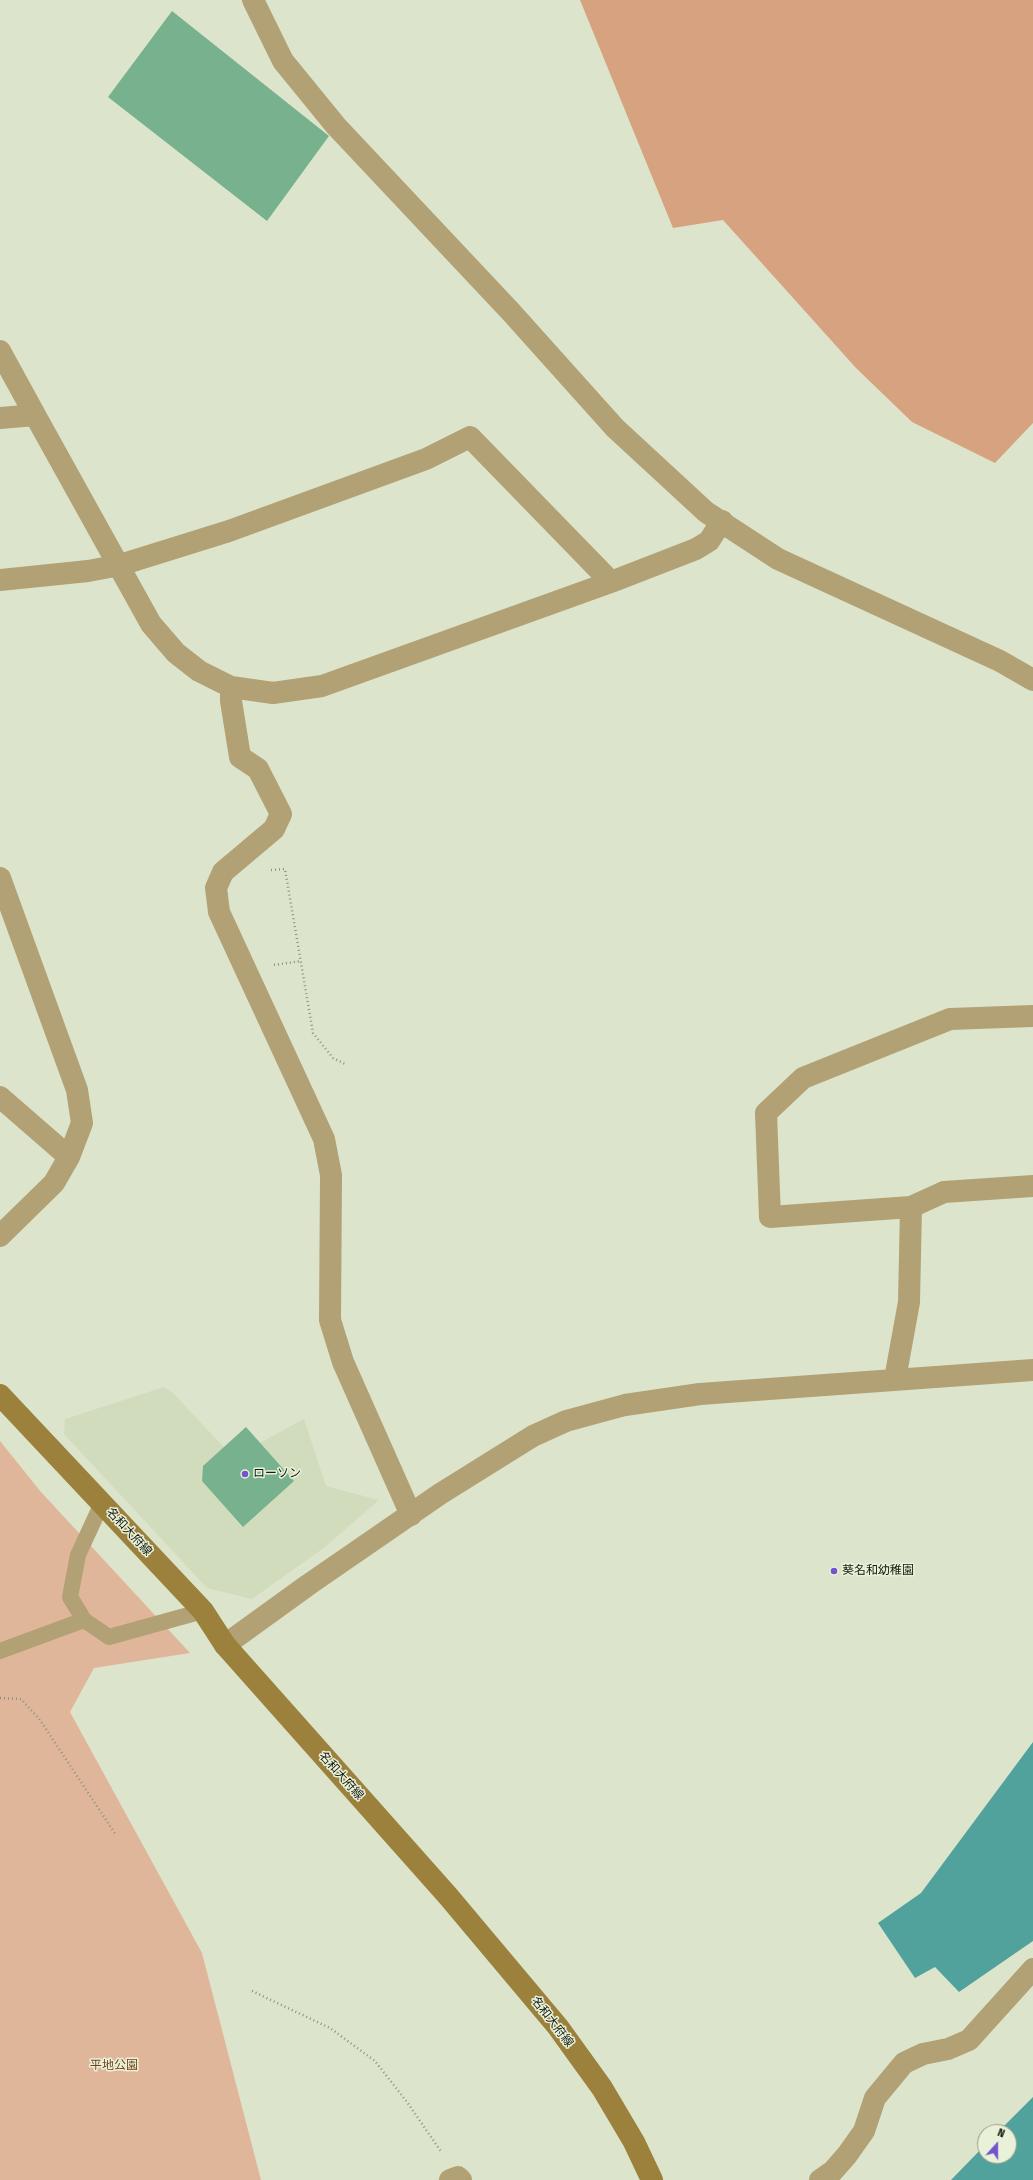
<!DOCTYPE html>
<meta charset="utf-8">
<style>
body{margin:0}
#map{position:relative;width:1033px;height:2180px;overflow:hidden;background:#dce5cc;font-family:"Fira Sans Condensed",sans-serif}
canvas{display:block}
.north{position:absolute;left:977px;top:2124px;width:40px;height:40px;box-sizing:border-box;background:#e9f2d9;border:1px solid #959b89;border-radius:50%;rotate:21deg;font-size:11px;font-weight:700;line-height:16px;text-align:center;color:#161910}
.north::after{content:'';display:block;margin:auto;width:14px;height:18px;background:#7354ce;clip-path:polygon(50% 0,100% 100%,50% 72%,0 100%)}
</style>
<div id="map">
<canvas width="1033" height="2180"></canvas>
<div class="north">N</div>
</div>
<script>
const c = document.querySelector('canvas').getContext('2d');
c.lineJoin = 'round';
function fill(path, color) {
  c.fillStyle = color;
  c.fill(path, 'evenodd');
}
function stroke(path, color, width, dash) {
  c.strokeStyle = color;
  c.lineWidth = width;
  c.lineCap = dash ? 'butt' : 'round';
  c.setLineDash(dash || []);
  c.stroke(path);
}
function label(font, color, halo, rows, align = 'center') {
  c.font = font + ' "Fira Sans Condensed","Noto Sans JP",sans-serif';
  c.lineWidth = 3;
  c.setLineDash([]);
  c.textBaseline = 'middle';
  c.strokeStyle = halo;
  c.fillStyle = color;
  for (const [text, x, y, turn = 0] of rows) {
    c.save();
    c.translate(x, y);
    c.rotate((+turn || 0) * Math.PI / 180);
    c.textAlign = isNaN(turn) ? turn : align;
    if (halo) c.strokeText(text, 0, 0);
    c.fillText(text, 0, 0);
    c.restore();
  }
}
const built = new Path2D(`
 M164,1387l10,7 59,63 71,-38 22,67 53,14 -54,47 -73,52 -45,-11 -143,-154 1,-15z`);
const green = new Path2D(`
 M0,1441l41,51 149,161 -96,15 -24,44 132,241 59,227h-261z`);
const forest = new Path2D(`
 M580,0h453v423l-38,40 -83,-41 -56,-54 -133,-148 -50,8z`);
const water = new Path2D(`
 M1033,1742v199l-74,51 -24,-25 -20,11 -37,-55 43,-30z
 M1033,2097v83h-82l34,-35v11h24v-24h-11z`);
const building = new Path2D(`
 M172,11l157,125 -62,85 -159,-124z
 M246,1427l48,54 -51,46 -41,-46 1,-15z`);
const path = new Path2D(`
 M271,870l14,-1 28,164 20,25 12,6
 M274,965l27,-4
 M0,1698l21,1 19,21 76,115
 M252,1991l78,37 45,33 32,41 35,51`);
const service = new Path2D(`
 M102,1503l-24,52 -8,42 14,23 25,17 94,-26
 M0,1651l84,-31`);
const minor = new Path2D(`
 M0,351l35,64
 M0,418l35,-3 116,209 25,29 23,18 32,16 42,6 49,-7 289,-104 85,-33 13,-8 13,-20
 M0,580l88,-9 32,-6 109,-34 197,-72 44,-22 141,145
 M231,687v14l9,56 18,12 23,45 -7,15 -51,43 -7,16 3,24 105,227 7,36 -1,145 13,42 68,153
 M0,878l77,212 5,33 -13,34 -15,26 -54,53
 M1033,1016l-83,3 -147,59 -37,35 4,104 141,-10 33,-15 89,-6
 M0,1097l69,60
 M895,1379l14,-77 2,-95
 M450,2180l8,-3 3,3
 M820,2180l13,-9 14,-16 17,-24 11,-33 29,-35 19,-9 25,-5 21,-9 64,-71`);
const tertiary = new Path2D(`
 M253,0l30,61 53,65 175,186 104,116 91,84 72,47 222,102 33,19
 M225,1645l83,-60 132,-91 93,-58 33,-15 59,-16 75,-11 333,-24`);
const secondary = new Path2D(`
 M0,1395l203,216 22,34 223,251 110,131 44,61 32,54 18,38`);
const markers = [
 [245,1474,4,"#7354ce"],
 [834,1571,4,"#7354ce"]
];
const poiNames = [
 ["ローソン",253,1474],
 ["葵名和幼稚園",842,1571]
];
const streetNames = [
 ["名和大府線",129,1532,47],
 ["名和大府線",341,1776,48],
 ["名和大府線",552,2022,52]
];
const parkNames = [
 ["平地公園",114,2066]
];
fill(built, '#d1dcbc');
fill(green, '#e0b69a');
fill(forest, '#d7a27f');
fill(water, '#51a29c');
fill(building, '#78b18e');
stroke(path, '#8c9280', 2.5, [1, 3]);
stroke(service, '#b2a175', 16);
stroke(minor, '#b2a175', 22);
stroke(tertiary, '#b2a175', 22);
stroke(secondary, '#9b813b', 22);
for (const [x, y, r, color] of markers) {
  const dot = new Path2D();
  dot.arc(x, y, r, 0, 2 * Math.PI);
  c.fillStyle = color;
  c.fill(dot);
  stroke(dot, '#e9f2d9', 1.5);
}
label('12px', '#161910', '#e9f2d9', poiNames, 'left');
label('12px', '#161910', '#e9f2d9', streetNames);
label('12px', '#724018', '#e9f2d9', parkNames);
</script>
